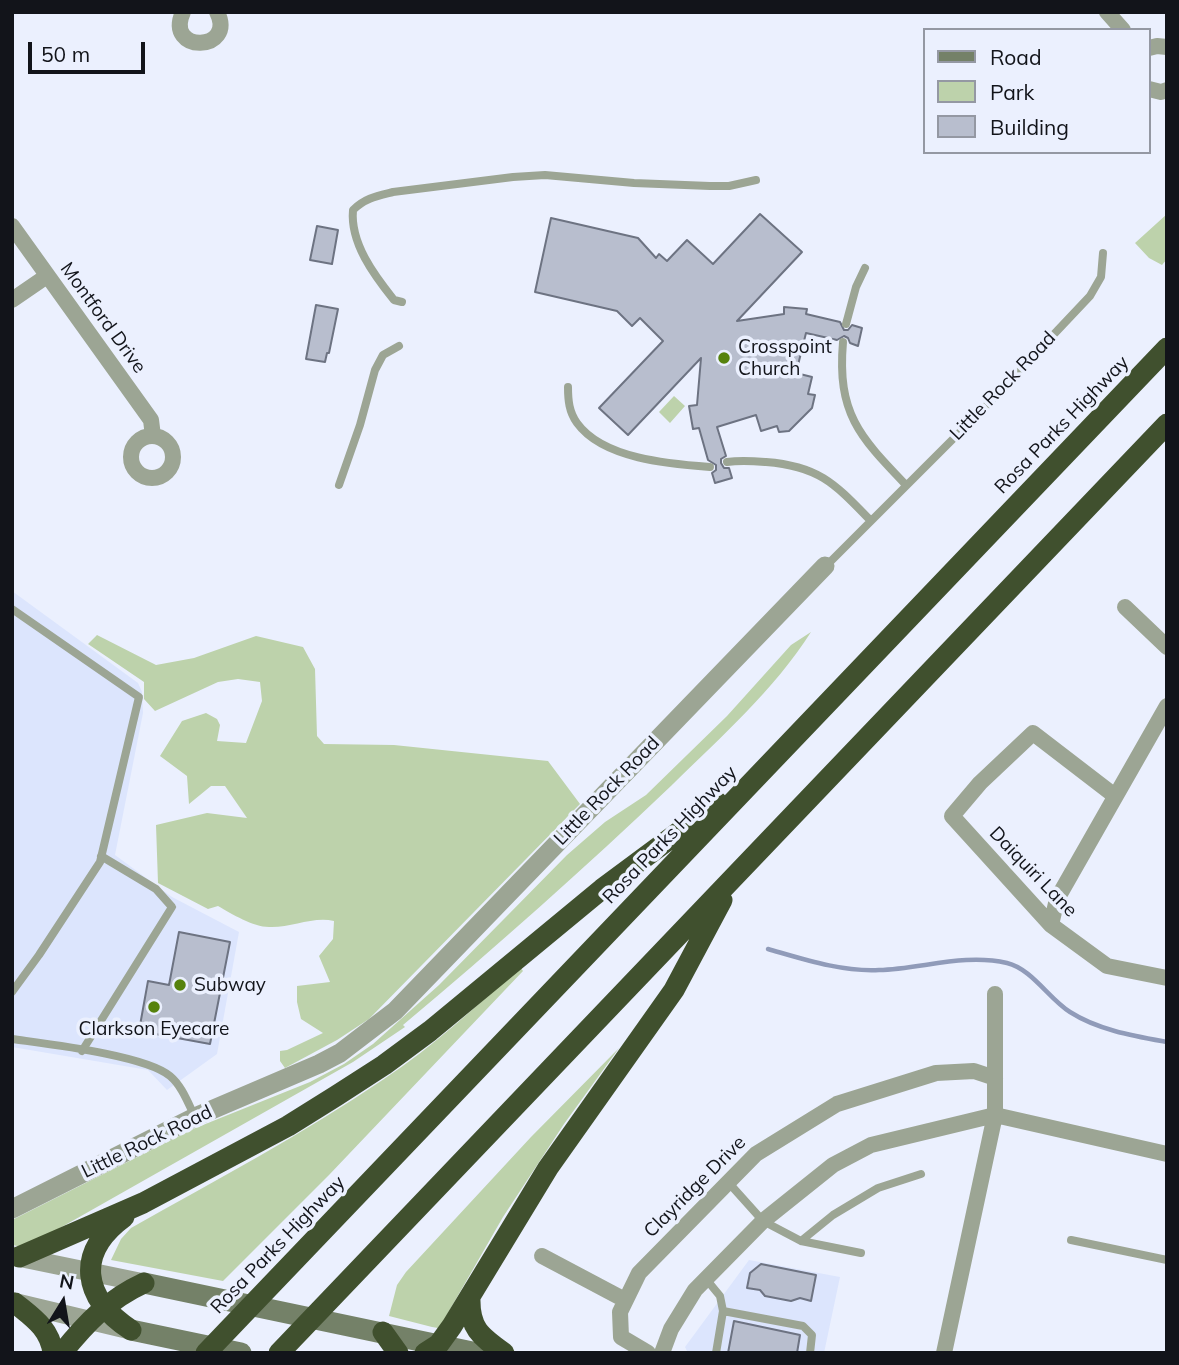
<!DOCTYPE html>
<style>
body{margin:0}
#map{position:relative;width:1179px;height:1365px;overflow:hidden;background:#ebf0fe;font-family:Mulish,sans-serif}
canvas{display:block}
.frame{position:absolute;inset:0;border:14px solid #12141a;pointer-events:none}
.legend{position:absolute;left:923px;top:28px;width:228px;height:126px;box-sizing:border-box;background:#ebf0fe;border:2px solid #9498a3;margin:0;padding:9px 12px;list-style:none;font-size:21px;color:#12141a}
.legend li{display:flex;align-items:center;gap:14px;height:35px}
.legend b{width:35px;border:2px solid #9498a3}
.north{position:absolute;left:28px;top:1267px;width:70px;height:70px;-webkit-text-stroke:5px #ebf0fe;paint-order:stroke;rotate:11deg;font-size:19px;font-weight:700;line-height:28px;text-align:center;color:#12141a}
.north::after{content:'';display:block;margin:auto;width:24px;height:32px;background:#12141a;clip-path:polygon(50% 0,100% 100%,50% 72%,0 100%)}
.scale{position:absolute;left:28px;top:42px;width:117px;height:32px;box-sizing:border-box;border:4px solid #12141a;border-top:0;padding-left:9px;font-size:21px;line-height:24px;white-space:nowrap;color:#12141a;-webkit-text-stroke:5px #ebf0fe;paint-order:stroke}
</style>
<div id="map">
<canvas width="1179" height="1365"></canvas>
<div class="frame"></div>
<ul class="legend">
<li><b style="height:9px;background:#748168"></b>Road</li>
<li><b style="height:19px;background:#bdd2ab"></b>Park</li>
<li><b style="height:19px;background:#b8bece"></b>Building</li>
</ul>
<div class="north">N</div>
<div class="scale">50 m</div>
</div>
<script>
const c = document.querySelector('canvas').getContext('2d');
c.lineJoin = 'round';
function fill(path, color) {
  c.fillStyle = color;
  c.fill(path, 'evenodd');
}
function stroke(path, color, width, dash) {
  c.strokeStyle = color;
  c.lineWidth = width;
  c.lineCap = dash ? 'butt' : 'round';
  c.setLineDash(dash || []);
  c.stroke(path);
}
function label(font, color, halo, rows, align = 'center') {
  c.font = font + ' Mulish,sans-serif';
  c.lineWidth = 7;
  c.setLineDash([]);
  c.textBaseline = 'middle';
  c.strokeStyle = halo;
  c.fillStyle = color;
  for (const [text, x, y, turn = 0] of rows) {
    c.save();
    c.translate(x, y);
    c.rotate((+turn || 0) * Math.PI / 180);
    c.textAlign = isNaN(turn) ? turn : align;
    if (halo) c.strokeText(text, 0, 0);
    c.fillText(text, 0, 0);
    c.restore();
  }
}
const built = new Path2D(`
 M12,591l126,92 4,9 1,21 -28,142 57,42 67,35 -22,122 -50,36 -19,-20 -136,-23z
 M749,1260l91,17 -16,76h-136l-3,-6z`);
const green = new Path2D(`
 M1167,214v45l-5,6 -13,-7 -14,-15z
 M674,396l11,10 -15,17 -11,-11z
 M811,632c-37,58 -90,105 -139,153 -87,83 -177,163 -269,240l2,2 -52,35 -309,175 -21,10 -11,-2v-25l181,-91 117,-47 34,-18 29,-20 66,-59 128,-130 38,-33 41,-27 81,-79 64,-71z
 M97,635l59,30 38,-7 62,-22 47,11 12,22 2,67 7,8 70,1 154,16 32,43 -211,215 -32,21 -52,28 -5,-7v-10l7,-1 36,-17 -22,-14 -4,-17v-16l33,-4 -11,-26 14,-17 1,-18c-21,-5 -43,7 -65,6 -16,0 -37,-13 -51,-21l-10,3 -50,-26 -2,-58 51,-12 40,5 -22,-32h-14l-22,18 -2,-28 -27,-20 22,-35 24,-8 11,6 3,6 -3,16 29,2 16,-42 -2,-19 -22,-3 -20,3 -63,29 -11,-12v-17l-56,-38z
 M520,967l3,4 -194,204 -106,106 -112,-21 10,-21 10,-11c85,-48 172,-94 253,-149 49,-32 92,-73 136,-112z
 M619,1048l-55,76 -61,93 -62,108 -3,3 -6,-1 -43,-11 8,-31 9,-13 125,-135z`);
const stream = new Path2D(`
 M768,949c35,10 74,23 111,21 42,-1 85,-17 128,-7 25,6 42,36 63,49 28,18 64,24 97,30`);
const building = new Path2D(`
 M760,214l42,38 -65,69 47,-7v-7l23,2 -1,5 34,8 4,8h4l4,-5 10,3 -4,18 -8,-3 -2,-5 -4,-2 -7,4 -31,-7 -10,40 16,4 -4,17 7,1 -3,13 -23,23 -10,1 -2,-6 -16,5 -5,-16 -39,12 9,29 -5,3v4l3,5h5l3,10 -17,5 -3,-10 4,-3v-5l-8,-5 -9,-32 -6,1 -4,-23 8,-1 4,-47 -73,77 -29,-27 64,-67 -23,-23 -8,8 -15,-15 -82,-19 16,-74 87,20 18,20 3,-4 8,7 20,-21 26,24z
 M317,226l21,4 -6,34 -22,-4z
 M316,305l22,4 -9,44h-2l-2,9 -19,-3z
 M179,932l51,10 -20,102 -71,-13 9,-50 21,4z
 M761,1264l55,11 -5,26 -11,-3 -9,3 -26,-5 -5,-6 -13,-2 3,-15z
 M734,1321l66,14 -3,18h-69z`);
const service = new Path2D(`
 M402,302l-8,-2c-20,-25 -44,-57 -41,-90 12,-12 24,-14 40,-18l120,-15 32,-2 89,8 76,3h19l27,-6
 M846,324l10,-37 9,-19
 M843,342c-6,71 16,94 62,142
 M568,387c0,13 1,25 9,36 26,36 93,41 133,44
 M727,462c14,-2 26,-1 39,0 53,4 69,22 104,58
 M339,485l21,-60 15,-55 8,-15 16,-9
 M826,566l163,-163 101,-107 11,-19 2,-24
 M12,609l127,88 -39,165 -61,93 -27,37
 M12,1039c35,5 133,16 158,37 12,10 18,27 25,41
 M82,1051l90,-144 -16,-18 -55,-33
 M728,1182l35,39 38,20 60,12
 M1071,1240l96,20
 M801,1241l32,-26 45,-27 43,-14
 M706,1279l14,17 3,15 80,15 9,9 -2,18
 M716,1353l7,-42`);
const minor = new Path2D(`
 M183,12c-19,42 54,40 34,0
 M1107,12l16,18
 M1149,48l8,-2 10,1
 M1149,89l12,3 6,-2
 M12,226l139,194 2,16
 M12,300l35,-24
 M131 457a21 21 0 1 1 42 0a21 21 0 1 1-42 0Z
 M1125,607l42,40
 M1115,796l-82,-63 -53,50 -28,33 99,109 56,41 60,12
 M1051,925l6,-26 110,-193
 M542,1256l83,44
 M648,1353l-27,-16 -1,-25 19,-39 117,-119 81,-50 99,-31 38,-2 21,7
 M662,1353l9,-24 24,-39 68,-69 70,-56 38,-20 124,-30 172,39
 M944,1353l51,-238v-121`);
const tertiary = new Path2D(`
 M12,1209l183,-92 124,-53 21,-11 55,-42 430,-445
 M13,1256l131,27
 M13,1302l117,28`);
const secondary = new Path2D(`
 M144,1283l333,70
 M131,1330l110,23`);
const motorway = new Path2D(`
 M124,1217c-49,36 -42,81 7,113
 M19,1257l124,-54 145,-77 48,-30 48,-31 46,-34 172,-142 116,-86
 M470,1297c-1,31 10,39 34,56
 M15,1303c17,14 35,25 38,50
 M383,1332l15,21
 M62,1353c24,-30 47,-54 82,-70
 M206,1353l961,-1005
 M279,1353l888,-929
 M425,1353l14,-9 13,-18 96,-158 126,-178 48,-90`);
const markers = [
 [724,358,7,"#56820d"],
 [180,985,7,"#56820d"],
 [154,1007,7,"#56820d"]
];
const streetNames = [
 ["Montford Drive",103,318,54],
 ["Little Rock Road",1003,386,-46],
 ["Rosa Parks Highway",1062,425,-46],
 ["Little Rock Road",607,791,-46],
 ["Rosa Parks Highway",670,835,-46],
 ["Daiquiri Lane",1033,872,46],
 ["Little Rock Road",147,1142,-26],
 ["Clayridge Drive",695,1187,-45],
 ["Rosa Parks Highway",278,1245,-46]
];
const poiNames = [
 ["Crosspoint",738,347],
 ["Church",738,369],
 ["Subway",194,985],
 ["Clarkson Eyecare",154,1029,"center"]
];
fill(built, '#dce5fd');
fill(green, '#bdd2ab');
stroke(stream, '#909bb9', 4.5);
fill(building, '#b8bece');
stroke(building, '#6d7382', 2);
stroke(service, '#9ca594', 8);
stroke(minor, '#9ca594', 16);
stroke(tertiary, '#9ca594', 19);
stroke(secondary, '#748168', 21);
stroke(motorway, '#40502e', 21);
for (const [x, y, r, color] of markers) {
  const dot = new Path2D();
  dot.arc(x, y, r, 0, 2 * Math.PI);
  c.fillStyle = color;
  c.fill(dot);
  stroke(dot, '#ebf0fe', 2.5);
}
label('19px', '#12141a', '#ebf0fe', streetNames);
label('19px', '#12141a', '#ebf0fe', poiNames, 'left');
</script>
